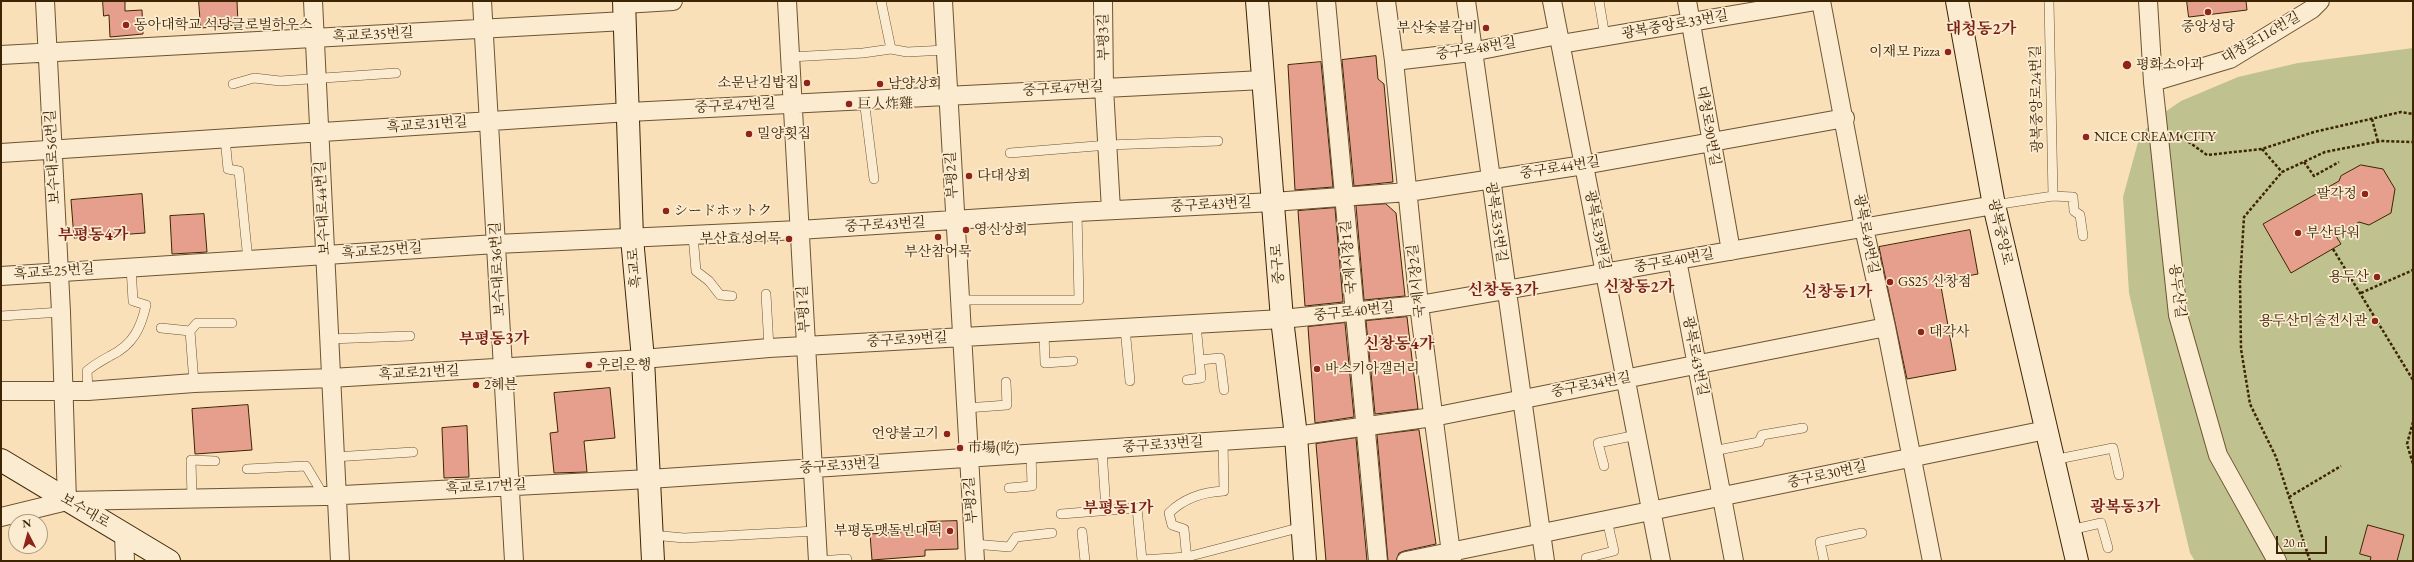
<!DOCTYPE html>
<meta charset="utf-8">
<style>
body{margin:0}
#map{position:relative;width:2414px;height:562px;overflow:hidden;background:#f9e0b8;font-family:"EB Garamond",serif}
canvas{display:block}
.frame{position:absolute;inset:0;border:2px solid #3d2504;pointer-events:none}
.north{position:absolute;left:8px;top:514px;width:40px;height:40px;box-sizing:border-box;background:#fbebd1;border:1px solid #af9c7f;border-radius:50%;rotate:354deg;font-size:11px;font-weight:700;line-height:16px;text-align:center;color:#3d2504}
.north::after{content:'';display:block;margin:auto;width:14px;height:18px;background:#8f2418;clip-path:polygon(50% 0,100% 100%,50% 72%,0 100%)}
.scale{position:absolute;left:2276px;top:536px;width:51px;height:18px;box-sizing:border-box;border:2px solid #3d2504;border-top:0;padding-left:5px;font-size:12px;line-height:14px;white-space:nowrap;color:#3d2504;-webkit-text-stroke:3px #fbebd1;paint-order:stroke}
</style>
<div id="map">
<canvas width="2414" height="562"></canvas>
<div class="frame"></div>
<div class="north">N</div>
<div class="scale">20 m</div>
</div>
<script>
const c = document.querySelector('canvas').getContext('2d');
c.lineJoin = 'round';
function fill(path, color) {
  c.fillStyle = color;
  c.fill(path, 'evenodd');
}
function stroke(path, color, width, dash) {
  c.strokeStyle = color;
  c.lineWidth = width;
  c.lineCap = dash ? 'butt' : 'round';
  c.setLineDash(dash || []);
  c.stroke(path);
}
function label(font, color, halo, rows, align = 'center') {
  c.font = font + ' "EB Garamond","Noto Serif KR","Noto Serif JP",serif';
  c.lineWidth = 3.5;
  c.setLineDash([]);
  c.textBaseline = 'middle';
  c.strokeStyle = halo;
  c.fillStyle = color;
  for (const [text, x, y, turn = 0] of rows) {
    c.save();
    c.translate(x, y);
    c.rotate((+turn || 0) * Math.PI / 180);
    c.textAlign = isNaN(turn) ? turn : align;
    if (halo) c.strokeText(text, 0, 0);
    c.fillText(text, 0, 0);
    c.restore();
  }
}
const green = new Path2D(`
 M2413,48v513h-218l-5,-8 -61,-260 -6,-96 17,-62 19,-19 22,-15 57,-24 60,-14z`);
const building = new Path2D(`
 M103,1h22v10l17,-1 1,24 -33,3 -1,-22 -5,1z
 M199,1h38l1,24 -37,3z
 M2187,1h59l1,9 -58,7z
 M1376,56l2,23 6,5 9,98 -39,4 -12,-126z
 M1321,62l12,125 -38,3 -7,-125z
 M2361,165l22,4 12,20 -4,24 -22,12 -10,-3 -23,14 5,8 -50,29 -28,-49 76,-43 2,-5z
 M142,194l3,39 -71,5 -3,-38z
 M1386,204l10,9 9,83 -41,4 -8,-94z
 M1335,208l8,94 -38,4 -7,-95z
 M204,214l3,38 -35,2 -2,-38z
 M1970,230l8,44 -38,7 16,89 -49,9 -28,-132z
 M1407,317l11,92 -43,5 -9,-93z
 M1345,323l9,94 -39,6 -7,-96z
 M610,388l5,50 -31,3 3,31 -33,1 -4,-40 8,-1 -4,-39z
 M248,405l4,45 -57,4 -3,-45z
 M467,426l2,51 -25,1 -2,-50z
 M1419,430l17,114 -32,7 -5,2 -3,8h-8l-11,-126z
 M1356,438l11,123h-41l-10,-117z
 M957,521l1,28 -33,1v6l-53,4 -2,-26 56,-4v-8z
 M2368,525l36,10 -7,26h-27l1,-4 -11,-3z`);
const path = new Path2D(`
 M2372,119l6,23
 M2176,133l31,22 55,-6 52,-17 87,-20 12,2
 M2262,149l20,23
 M2304,162l10,14 25,-14
 M2333,249l80,131
 M2361,293l52,-23
 M2413,422l-6,22 6,20
 M2289,497l52,-31
 M2310,561l-34,-104 -26,-53 -9,-55 -1,-68 4,-64 38,-45 43,-20 56,-11 32,1`);
const lane = new Path2D(`
 M881,1l10,48
 M1599,1l6,36
 M790,57l73,-4 28,-4 16,3 39,-2
 M233,84l21,-6 26,3 116,-8
 M864,99l10,80
 M225,138l3,31 11,2 9,89
 M1010,153l98,-8 110,-4
 M2053,196l20,1 1,14 6,4 3,21
 M1994,205l59,-9 -4,-195
 M693,235l3,36 13,10 11,14 12,1
 M766,294l3,54
 M960,300h119l-2,-88
 M1,316l60,-4
 M161,328l29,3
 M1125,328l5,53
 M1044,332l1,31 28,-2
 M329,339l81,-3
 M1200,360l20,-2 4,32
 M1187,380l14,-2 -5,-54
 M194,383l-4,-52 7,-8h35
 M88,391l-1,-20c8,-7 14,-10 23,-15 23,-11 31,-28 36,-51l-13,-4 -2,-34
 M966,408l41,-3 -1,-23
 M1102,450l4,60
 M1713,451l46,-9 3,-7 41,-7
 M334,457l79,-5
 M2053,460l60,-12 6,27
 M1604,466l-6,-23 39,-8
 M247,469l59,-3 18,30
 M1009,488l23,-2 -1,-33
 M192,497l-1,-37 24,1
 M1061,514l76,-6 5,52 45,-3 115,-30
 M2070,530l31,-7 7,25
 M1082,532l3,29
 M652,535l32,3 132,-7
 M974,544l35,3 7,-10 36,-4
 M1586,558l28,-7 -7,-31
 M818,561l29,-2v2
 M1187,561l-3,-32 -12,-4 -3,-12c15,-15 34,-21 55,-22l-1,-50
 M1824,561l-4,-19 42,-9`);
const street = new Path2D(`
 M45,1l16,311 6,189
 M313,1l27,560
 M482,1l32,560
 M787,1l31,560
 M943,1l32,560
 M1103,1l1,87 7,122
 M1326,1l52,560
 M1386,1l8,60 25,244 33,256
 M1466,1l79,560
 M1552,1l109,560
 M1687,1l44,250
 M1821,1l43,227 22,99 46,234
 M2148,1l5,81 25,233 40,140 59,106
 M624,4l49,-3
 M1561,44l255,-43
 M1,55l624,-34
 M1394,61l77,-9 87,-17
 M2153,82l77,-23 82,-50 8,-8
 M1,153l628,-41 634,-32
 M1677,260l57,301
 M1,276l495,-32 303,-14 278,-18 196,-10 135,-10 176,-27 261,-47
 M1,391h87l106,-8 137,-5 312,-19 126,-11 513,-29 137,-14 575,-100
 M1,517l66,-16 257,-5 325,-17 647,-43 137,-19 453,-90
 M124,534l1,27
 M1406,561l640,-131`);
const secondary = new Path2D(`
 M624,1l8,237 11,121 10,202
 M1257,1l25,318 14,117 9,125
 M1957,1l37,204 83,356
 M1,460l168,101`);
const markers = [
 [2208,12,4,"#8f2418"],
 [126,25,4,"#8f2418"],
 [1486,28,4,"#8f2418"],
 [1948,52,4,"#8f2418"],
 [2127,65,5,"#8f2418"],
 [807,83,4,"#8f2418"],
 [880,84,4,"#8f2418"],
 [849,104,4,"#8f2418"],
 [749,134,4,"#8f2418"],
 [2086,137,4,"#8f2418"],
 [969,176,4,"#8f2418"],
 [2365,194,4,"#8f2418"],
 [666,211,4,"#8f2418"],
 [966,230,4,"#8f2418"],
 [2298,233,4,"#8f2418"],
 [938,237,4,"#8f2418"],
 [789,239,4,"#8f2418"],
 [2377,277,4,"#8f2418"],
 [1890,282,4,"#8f2418"],
 [2375,321,4,"#8f2418"],
 [1921,332,4,"#8f2418"],
 [589,365,4,"#8f2418"],
 [1317,369,4,"#8f2418"],
 [476,385,4,"#8f2418"],
 [947,434,4,"#8f2418"],
 [960,448,4,"#8f2418"],
 [950,531,4,"#8f2418"]
];
const poiNames = [
 ["동아대학교 석당글로벌하우스",134,25],
 ["중앙성당",2208,27,"center"],
 ["부산숯불갈비",1478,28,"right"],
 ["이재모 Pizza",1940,52,"right"],
 ["평화소아과",2136,65],
 ["소문난김밥집",799,83,"right"],
 ["남양상회",888,84],
 ["巨人炸雞",857,104],
 ["밀양횟집",757,134],
 ["NICE CREAM CITY",2094,137],
 ["다대상회",977,176],
 ["팔각정",2357,194,"right"],
 ["シードホットク",674,211],
 ["영신상회",974,230],
 ["부산타워",2306,233],
 ["부산효성어묵",781,239,"right"],
 ["부산참어묵",938,252,"center"],
 ["용두산",2369,277,"right"],
 ["GS25 신창점",1898,282],
 ["용두산미술전시관",2367,321,"right"],
 ["대각사",1929,332],
 ["우리은행",597,365],
 ["바스키아갤러리",1325,369],
 ["2헤븐",484,385],
 ["언양불고기",939,434,"right"],
 ["市場(吃)",968,448],
 ["부평동맷돌빈대떡",942,531,"right"]
];
const streetNames = [
 ["광복중앙로33번길",1675,25,-10],
 ["흑교로35번길",373,35,-3],
 ["부평3길",1104,37,-91],
 ["대청로116번길",2261,38,-30],
 ["중구로48번길",1476,49,-9],
 ["중구로47번길",1063,89,-3],
 ["광복중앙로24번길",2037,99,-91],
 ["중구로47번길",735,106,-3],
 ["흑교로31번길",427,125,-4],
 ["대청로90번길",1708,126,80],
 ["보수대로56번길",53,157,-93],
 ["중구로44번길",1560,168,-9],
 ["부평2길",952,175,-93],
 ["중구로43번길",1211,205,-3],
 ["보수대로44번길",323,208,-93],
 ["광복로35번길",1496,222,82],
 ["중구로43번길",885,225,-3],
 ["광복로39번길",1597,230,79],
 ["광복중앙로",2000,232,77],
 ["광복로49번길",1866,234,79],
 ["흑교로25번길",382,251,-4],
 ["국제시장1길",1349,257,-95],
 ["중구로40번길",1674,261,-10],
 ["중구로",1278,264,-94],
 ["흑교로",635,268,-95],
 ["보수대로36번길",498,269,-93],
 ["흑교로25번길",54,272,-4],
 ["국제시장2길",1417,281,-96],
 ["용두산길",2177,291,83],
 ["부평1길",804,309,-93],
 ["중구로40번길",1354,312,-6],
 ["중구로39번길",907,340,-3],
 ["광복로43번길",1695,356,79],
 ["흑교로21번길",419,373,-3],
 ["중구로34번길",1591,385,-11],
 ["중구로33번길",1163,445,-4],
 ["중구로33번길",840,466,-4],
 ["중구로30번길",1827,475,-12],
 ["흑교로17번길",486,487,-3],
 ["부평2길",971,500,-94],
 ["보수대로",85,511,30]
];
const quarterNames = [
 ["대청동2가",1981,30],
 ["부평동4가",93,236],
 ["신창동2가",1639,288],
 ["신창동3가",1503,291],
 ["신창동1가",1837,293],
 ["부평동3가",494,340],
 ["신창동4가",1399,345],
 ["광복동3가",2125,508],
 ["부평동1가",1118,509]
];
fill(green, '#bfc28e');
fill(building, '#e69f8d');
stroke(building, '#3d2504', 1);
stroke(lane, '#6c5431', 10);
stroke(street, '#6c5431', 20);
stroke(secondary, '#3d2504', 24);
stroke(path, '#3d2504', 2.5, [3, 2]);
stroke(lane, '#fbebd1', 9);
stroke(street, '#fbebd1', 18);
stroke(secondary, '#fbebd1', 22);
for (const [x, y, r, color] of markers) {
  const dot = new Path2D();
  dot.arc(x, y, r, 0, 2 * Math.PI);
  c.fillStyle = color;
  c.fill(dot);
  stroke(dot, '#fbebd1', 1.5);
}
label('14px', '#3d2504', '#fbebd1', poiNames, 'left');
label('14px', '#3d2504', '#fbebd1', streetNames);
label('bold 16px', '#7a1f14', '#fbebd1', quarterNames);
</script>
